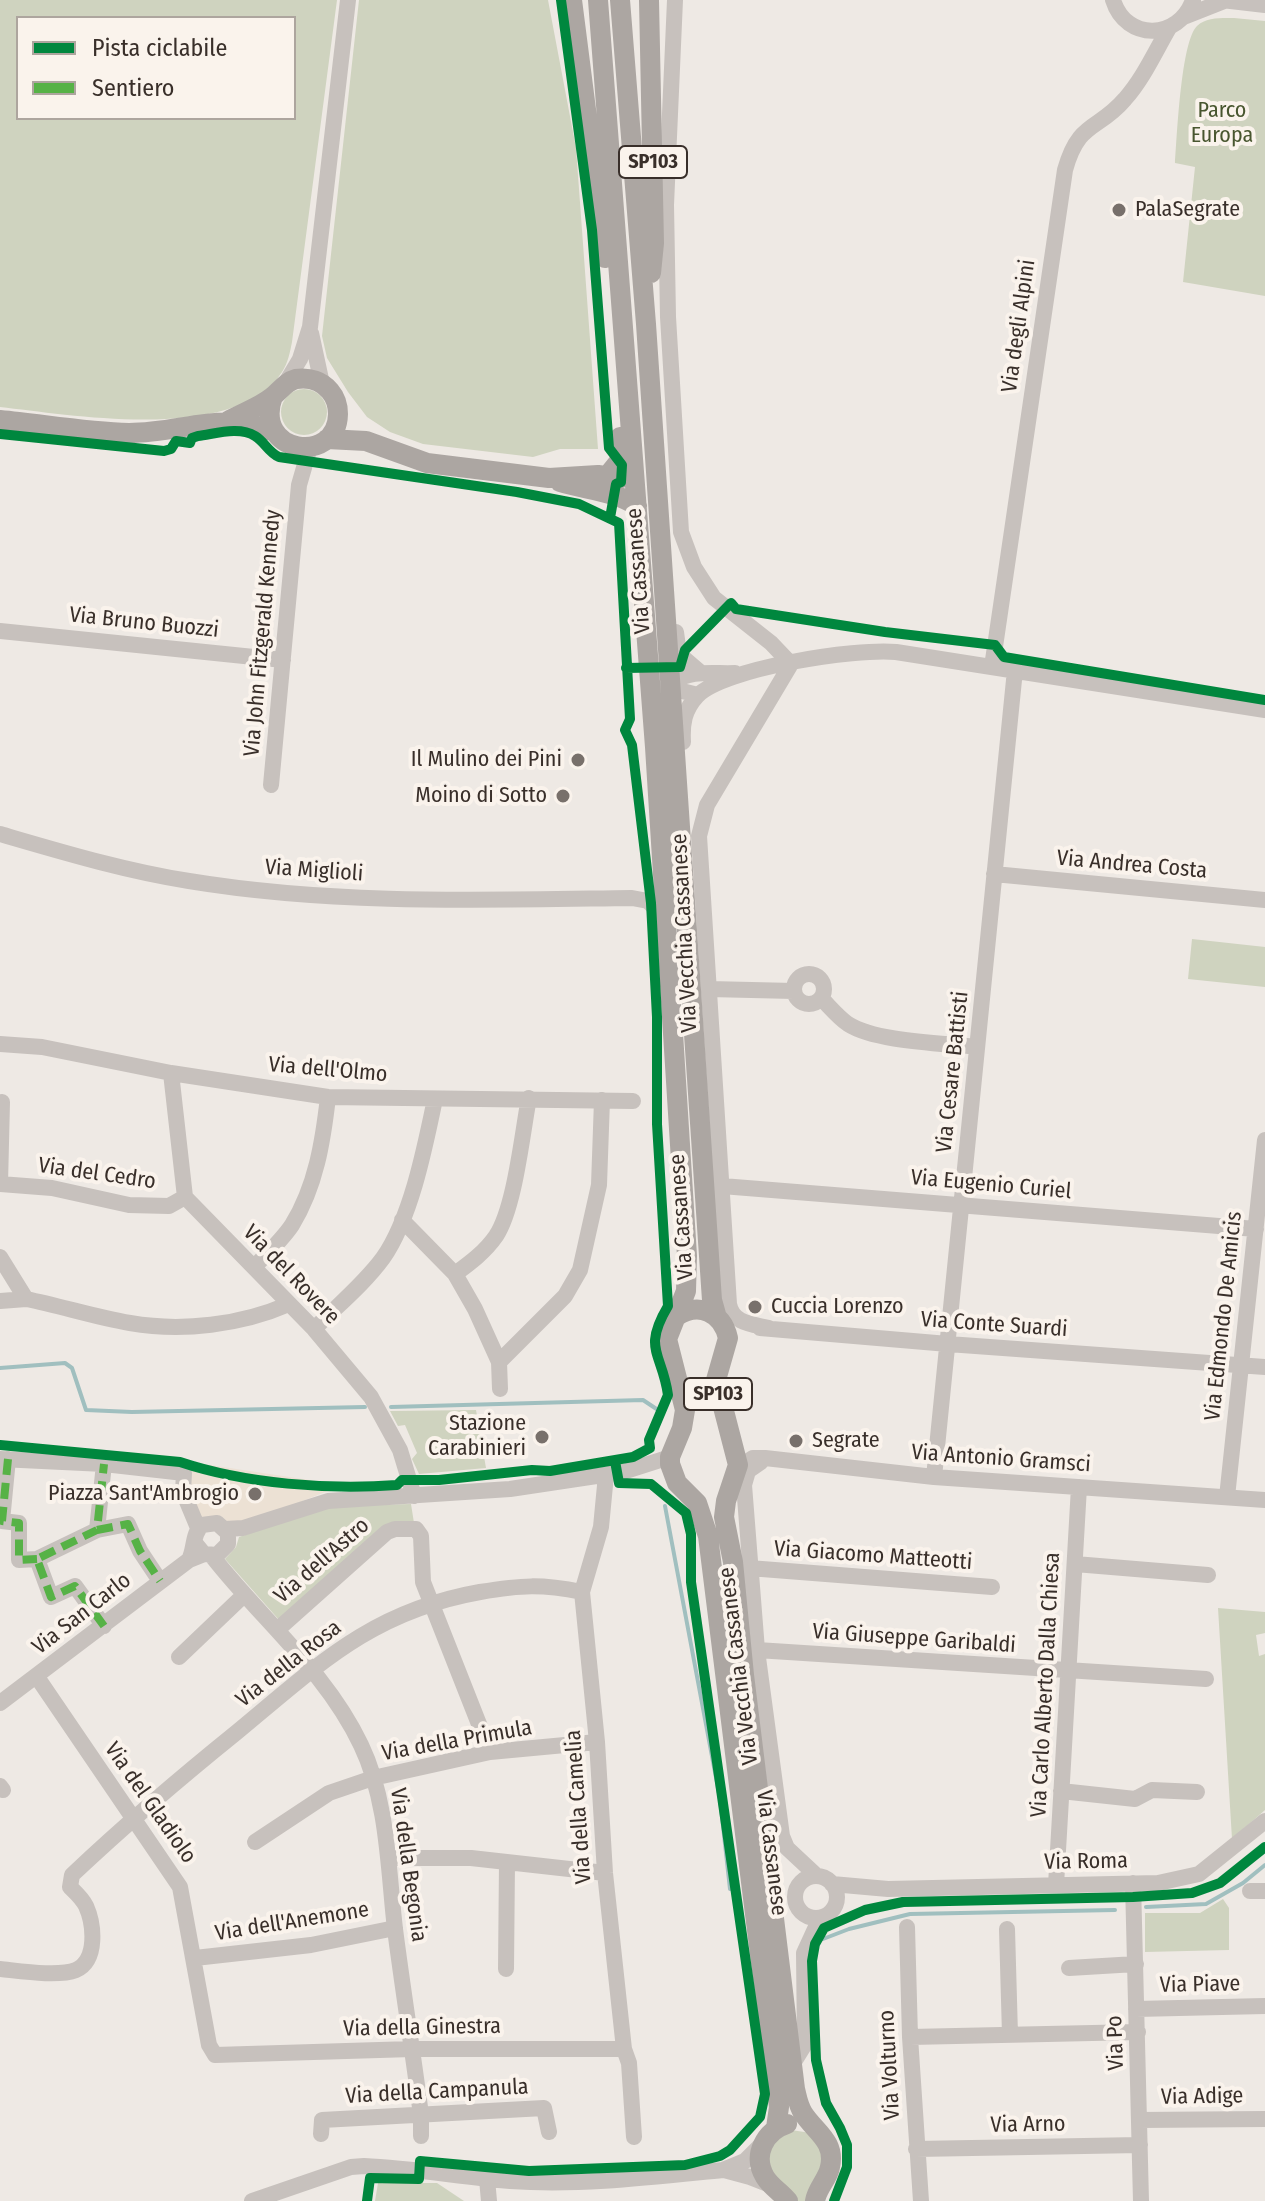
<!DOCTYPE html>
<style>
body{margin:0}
#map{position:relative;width:1265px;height:2201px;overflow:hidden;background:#eee9e4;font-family:"Fira Sans Condensed",sans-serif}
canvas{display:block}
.legend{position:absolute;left:16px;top:16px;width:280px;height:104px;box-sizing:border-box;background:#faf3ec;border:2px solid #ada59e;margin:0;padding:10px 14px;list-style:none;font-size:24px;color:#392f2a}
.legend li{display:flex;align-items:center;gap:16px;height:40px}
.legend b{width:40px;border:2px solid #ada59e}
</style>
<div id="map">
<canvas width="1265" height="2201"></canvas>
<ul class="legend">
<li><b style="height:10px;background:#00873e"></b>Pista ciclabile</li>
<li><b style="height:10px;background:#56b246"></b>Sentiero</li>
</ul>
</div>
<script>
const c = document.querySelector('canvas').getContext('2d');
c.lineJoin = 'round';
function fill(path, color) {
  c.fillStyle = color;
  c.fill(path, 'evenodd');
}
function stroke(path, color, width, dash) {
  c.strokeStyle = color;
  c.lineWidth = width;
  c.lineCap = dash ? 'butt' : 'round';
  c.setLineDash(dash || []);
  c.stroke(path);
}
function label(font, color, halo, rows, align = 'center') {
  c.font = font + ' "Fira Sans Condensed",sans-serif';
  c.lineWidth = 8;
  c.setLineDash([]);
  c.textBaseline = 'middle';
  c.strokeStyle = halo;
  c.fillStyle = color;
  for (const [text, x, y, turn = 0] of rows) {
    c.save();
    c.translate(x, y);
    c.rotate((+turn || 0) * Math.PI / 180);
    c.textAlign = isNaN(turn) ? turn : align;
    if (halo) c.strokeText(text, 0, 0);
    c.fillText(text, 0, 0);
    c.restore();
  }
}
const green = new Path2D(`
 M0,0h337l-45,342c-2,10 -4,21 -10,30 -46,72 -210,43 -282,35zM18,18h276v100h-276z
 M359,0h189l28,148 22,301h-38l-27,8 -110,-13 -33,-12 -23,-15 -19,-25 -21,-34 -5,-22z
 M1234,18l31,3v275l-82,-14 12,-115 -20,-4c2,-26 6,-122 22,-137 9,-9 25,-8 37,-8z
 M281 412a23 23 0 1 1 46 0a23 23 0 1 1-46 0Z
 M1192,939l73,8v40l-77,-8z
 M476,1410l10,58 -67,6 -7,-15 5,-6 -12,-28 -7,1 -8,-15z
 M411,1504l3,19 -18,2 -116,96 -55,-62 11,-12 3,-10 92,-31z
 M1218,1608l47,4v21l-9,2 3,21 6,-2v156l-33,29z
 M1223,1899l6,9v42l-84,2v-39h55z
 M791,2130l20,3 14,23 -16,45h-16c-10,-12 -36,-38 -22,-55 5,-6 14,-11 20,-16z
 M378,2183h59l27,18h-89z`);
const plaza = new Path2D(`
 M183,1461l153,23 -6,6 -87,35 -41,-7 -6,-5z`);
const stream = new Path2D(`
 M0,1368l65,-5 7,5 14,42 46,2 233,-5
 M391,1407l252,-7 15,10
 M665,1506l55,293 10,90
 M1146,1907l60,-3 37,-21 22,-18
 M823,1939l26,-10 61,-15 205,-4`);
const minor = new Path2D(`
 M675,0l-9,205 2,112 13,215 13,35 20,31 57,45 20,21
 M1113,0c13,42 66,40 80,0
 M1222,0l43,5
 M1186,16l38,-15
 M311,333l11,51
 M285,384l15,-25 10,-32 38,-327
 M0,631l283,29
 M676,632l3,22 21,18
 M992,667l73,-497c14,-50 33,-39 60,-71 18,-20 30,-47 44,-71
 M698,695l-16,-4 -11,-8c20,-14 42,-9 64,-10
 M683,742c-1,-18 1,-32 14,-46 27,-28 159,-48 199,-44l369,58
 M271,785l28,-300 11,-38
 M0,834c62,18 125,37 189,47 145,24 295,19 443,17l16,3 17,17
 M994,874l271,26
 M794 989a15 15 0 1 1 30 0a15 15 0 1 1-30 0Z
 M709,989l85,2
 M821,998c9,9 17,19 27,26 28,18 95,19 129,23
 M0,1044l42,3 129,26 157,24 305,4
 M171,1073l14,124 129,132 57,68 29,53 14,46
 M0,1184l52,4 77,17 40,1 16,-9
 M0,1184l2,-82
 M722,1186l534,43
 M402,1220l53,54 20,35 24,53 1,27
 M0,1257l26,42c35,7 69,18 104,24 52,9 111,2 159,-19
 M254,1267c13,-13 28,-27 38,-42 24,-39 31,-84 36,-128
 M455,1274c15,-11 30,-22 41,-38 19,-29 26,-102 33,-138
 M0,1301l26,-2
 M760,1328l188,16 317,23
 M769,1328c-17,-4 -36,-4 -40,-24l-30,-468 8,-31 84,-141
 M314,1329c23,-23 50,-45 69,-71 28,-40 42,-111 52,-159
 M499,1362l66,-66 15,-26 19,-85 3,-85
 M0,1459l104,5 80,9 -1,19 15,36
 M8,1459l-6,62 17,2v37l18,-1
 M761,1462l-13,9 -4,14 13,165 25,186 5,12 30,28
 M738,1468l15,-10h12l169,19 331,23
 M606,1475l-5,52 -19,65 15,150 8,131 19,176 5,14 5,74
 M934,1477l81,-807
 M1227,1497l38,-357
 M225,1529l18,-1 85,-27 182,-12 113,-17 47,-15
 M97,1530l31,-6 12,27 20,30
 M212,1556c49,63 114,115 149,189 27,56 27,124 34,184 8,62 18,124 26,186v21
 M189,1560c6,-12 3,-26 13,-35l15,-2 11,10v11l-11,11 -13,-1 -9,-11
 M1075,1564l133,11
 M749,1568l243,19
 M104,1626l-29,-40 -24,11 -14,-38 60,-29 7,-66
 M277,1630l110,-98 8,-3h21l5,7 2,46 67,170
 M757,1650l449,29
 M179,1657l65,-62
 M37,1677l143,210 29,158 6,10 197,-6h212
 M0,1703l189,-143 15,-6
 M0,1786l3,4
 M1061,1791l74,8 17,-9 45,2
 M255,1842l74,-49 44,-15 117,-26 107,-10
 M388,1858h83l134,15
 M795 1897a21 21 0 1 1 42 0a21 21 0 1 1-42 0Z
 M1133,1883l8,318
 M832,1884l56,5 270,-6 41,-9 66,-53
 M1056,1885l23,-398
 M1250,1891h15
 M907,1927l3,110 11,164
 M1007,1929l3,106
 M195,1958l116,-13 84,-17
 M1069,1968l67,-4
 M0,1969c20,2 58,8 76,1 22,-10 18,-46 10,-64 -4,-8 -10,-13 -16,-19l2,-12c53,-50 108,-97 165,-143 81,-67 135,-121 243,-140 42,-7 61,-8 102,0
 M506,1969l1,-107
 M1136,2009l129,-3
 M910,2037l228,-5
 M792,2065l13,-21 -1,-91 16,-35
 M1139,2120l126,-1
 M321,2134l1,-14 222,-12 5,24
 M916,2149l224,-4
 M724,2170l26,7 23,9
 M487,2179l2,22
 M252,2201l99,-34 13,-1c49,2 97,11 146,15 70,5 143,-4 213,-11l22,-9 19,-19`);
const major = new Path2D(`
 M572,0l33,258
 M598,0l57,747 32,509 -1,35 -19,48 18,71 -3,18 -12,29v7l7,19 20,20 11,33 71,571 -3,21
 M620,0l26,324 66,976 5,18
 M649,0l5,243 -3,30
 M0,420c42,4 86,12 129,13 55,0 90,-23 146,-1
 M228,421c14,-8 32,-14 44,-24 8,-6 13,-15 24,-18 13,-2 26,2 34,12 6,7 8,14 8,23 -1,52 -86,40 -65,-18
 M327,439l39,2 61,22 122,15 49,-3 23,3
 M608,475l13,-16 -1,-22
 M560,482c26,8 55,9 77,24
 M677,1316c22,-14 45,-4 51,22l-12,42 22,85 -12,36 -2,16 9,45 11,113 51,414c2,8 3,16 8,24 11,18 33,28 27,54 -2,12 -13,21 -15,34
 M787,2124c-22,7 -35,31 -22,53 6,10 16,15 23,24`);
const quiet = new Path2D(`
 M8,1459l-6,62 17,2v37l18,-1
 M97,1530l31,-6 12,27 20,30
 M104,1626l-29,-40 -24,11 -14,-38 60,-29 7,-66`);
const cycleway = new Path2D(`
 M561,0l31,230 17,218 13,17 -1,17 -5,2 -6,34
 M0,434l164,17 7,-2 5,-8 14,2 2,-5 6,-2c17,-2 41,-10 57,0 10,6 13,16 24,21l238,35 62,12 40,19 11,196 -5,11 7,15 19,158 6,114v107l11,182c-26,44 -6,46 0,89l-19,45 1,8 -17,9 -83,14 -18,-1 -93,10h-37l-5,5c-68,5 -151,-1 -217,-23l-180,-17
 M626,668l54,-1 5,-17 46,-47 5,6 149,23 110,13 9,12 261,43
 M367,2201l3,-23 49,1 1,-18 109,10 156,-6 35,-9 10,-6 30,-33 5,-23 -74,-512v-48l-5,-21 -35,-29 -32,-1 -4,-22
 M834,2201l13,-34v-22l-7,-17 -14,-25 -10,-43 -4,-99 3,-17 9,-16 41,-18 38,-8 230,-5 59,-4 28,-10 45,-36`);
const markers = [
 [1119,210,8,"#78706b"],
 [578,760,8,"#78706b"],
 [563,796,8,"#78706b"],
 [755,1307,8,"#78706b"],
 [542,1437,8,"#78706b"],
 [796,1441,8,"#78706b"],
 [255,1494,8,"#78706b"]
];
const shields = [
 [653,162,68],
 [718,1394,68]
];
const shieldNames = [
 ["SP103",653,162],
 ["SP103",718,1394]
];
const parkNames = [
 ["Parco",1222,111],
 ["Europa",1222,136]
];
const poiNames = [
 ["PalaSegrate",1135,210,"left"],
 ["Il Mulino dei Pini",562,760],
 ["Moino di Sotto",547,796],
 ["Cuccia Lorenzo",771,1307,"left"],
 ["Stazione",526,1424],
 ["Carabinieri",526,1449],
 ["Segrate",812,1441,"left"],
 ["Piazza Sant'Ambrogio",239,1494]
];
const streetNames = [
 ["Via degli Alpini",1019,326,-82],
 ["Via Cassanese",639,571,-94],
 ["Via Bruno Buozzi",144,623,6],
 ["Via John Fitzgerald Kennedy",263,633,-85],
 ["Via Andrea Costa",1132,865,5],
 ["Via Miglioli",314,871,4],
 ["Via Vecchia Cassanese",685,933,-93],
 ["Via dell'Olmo",328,1070,5],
 ["Via Cesare Battisti",953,1072,-84],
 ["Via del Cedro",97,1174,8],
 ["Via Eugenio Curiel",991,1185,5],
 ["Via Cassanese",682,1217,-94],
 ["Via del Rovere",291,1275,46],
 ["Via Edmondo De Amicis",1224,1316,-84],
 ["Via Conte Suardi",994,1325,4],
 ["Via Antonio Gramsci",1001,1459,4],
 ["Via Giacomo Matteotti",873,1556,4],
 ["Via dell'Astro",322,1561,-41],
 ["Via San Carlo",82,1614,-38],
 ["Via Giuseppe Garibaldi",914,1639,4],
 ["Via della Rosa",289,1664,-38],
 ["Via Vecchia Cassanese",739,1666,-97],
 ["Via Carlo Alberto Dalla Chiesa",1046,1685,-87],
 ["Via della Primula",457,1741,-10],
 ["Via del Gladiolo",150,1803,55],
 ["Via della Camelia",579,1807,-94],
 ["Via Cassanese",771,1853,83],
 ["Via Roma",1086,1862,-1],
 ["Via della Begonia",408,1865,82],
 ["Via dell'Anemone",292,1922,-9],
 ["Via Piave",1200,1985,-1],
 ["Via della Ginestra",422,2028,-1],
 ["Via Po",1116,2043,-92],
 ["Via Volturno",890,2065,-93],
 ["Via della Campanula",437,2092,-3],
 ["Via Adige",1202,2097,-1],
 ["Via Arno",1028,2125,-1]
];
fill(green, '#cfd3bf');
fill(plaza, '#ece1d4');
stroke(stream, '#a0bfbf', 4);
stroke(minor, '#c7c1bd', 16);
stroke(major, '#aca6a2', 20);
stroke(quiet, '#56b246', 8, [16, 8]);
stroke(cycleway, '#00873e', 10);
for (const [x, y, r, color] of markers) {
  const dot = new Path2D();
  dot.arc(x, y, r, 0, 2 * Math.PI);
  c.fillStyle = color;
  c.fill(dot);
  stroke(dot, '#faf3ec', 3);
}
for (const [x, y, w] of shields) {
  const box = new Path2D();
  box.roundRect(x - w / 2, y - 16, w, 32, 6);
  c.fillStyle = '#faf3ec';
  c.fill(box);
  stroke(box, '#392f2a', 2);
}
label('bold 20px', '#392f2a', null, shieldNames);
label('22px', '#48562f', '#faf3ec', parkNames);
label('22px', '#392f2a', '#faf3ec', poiNames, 'right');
label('22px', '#392f2a', '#faf3ec', streetNames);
</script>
